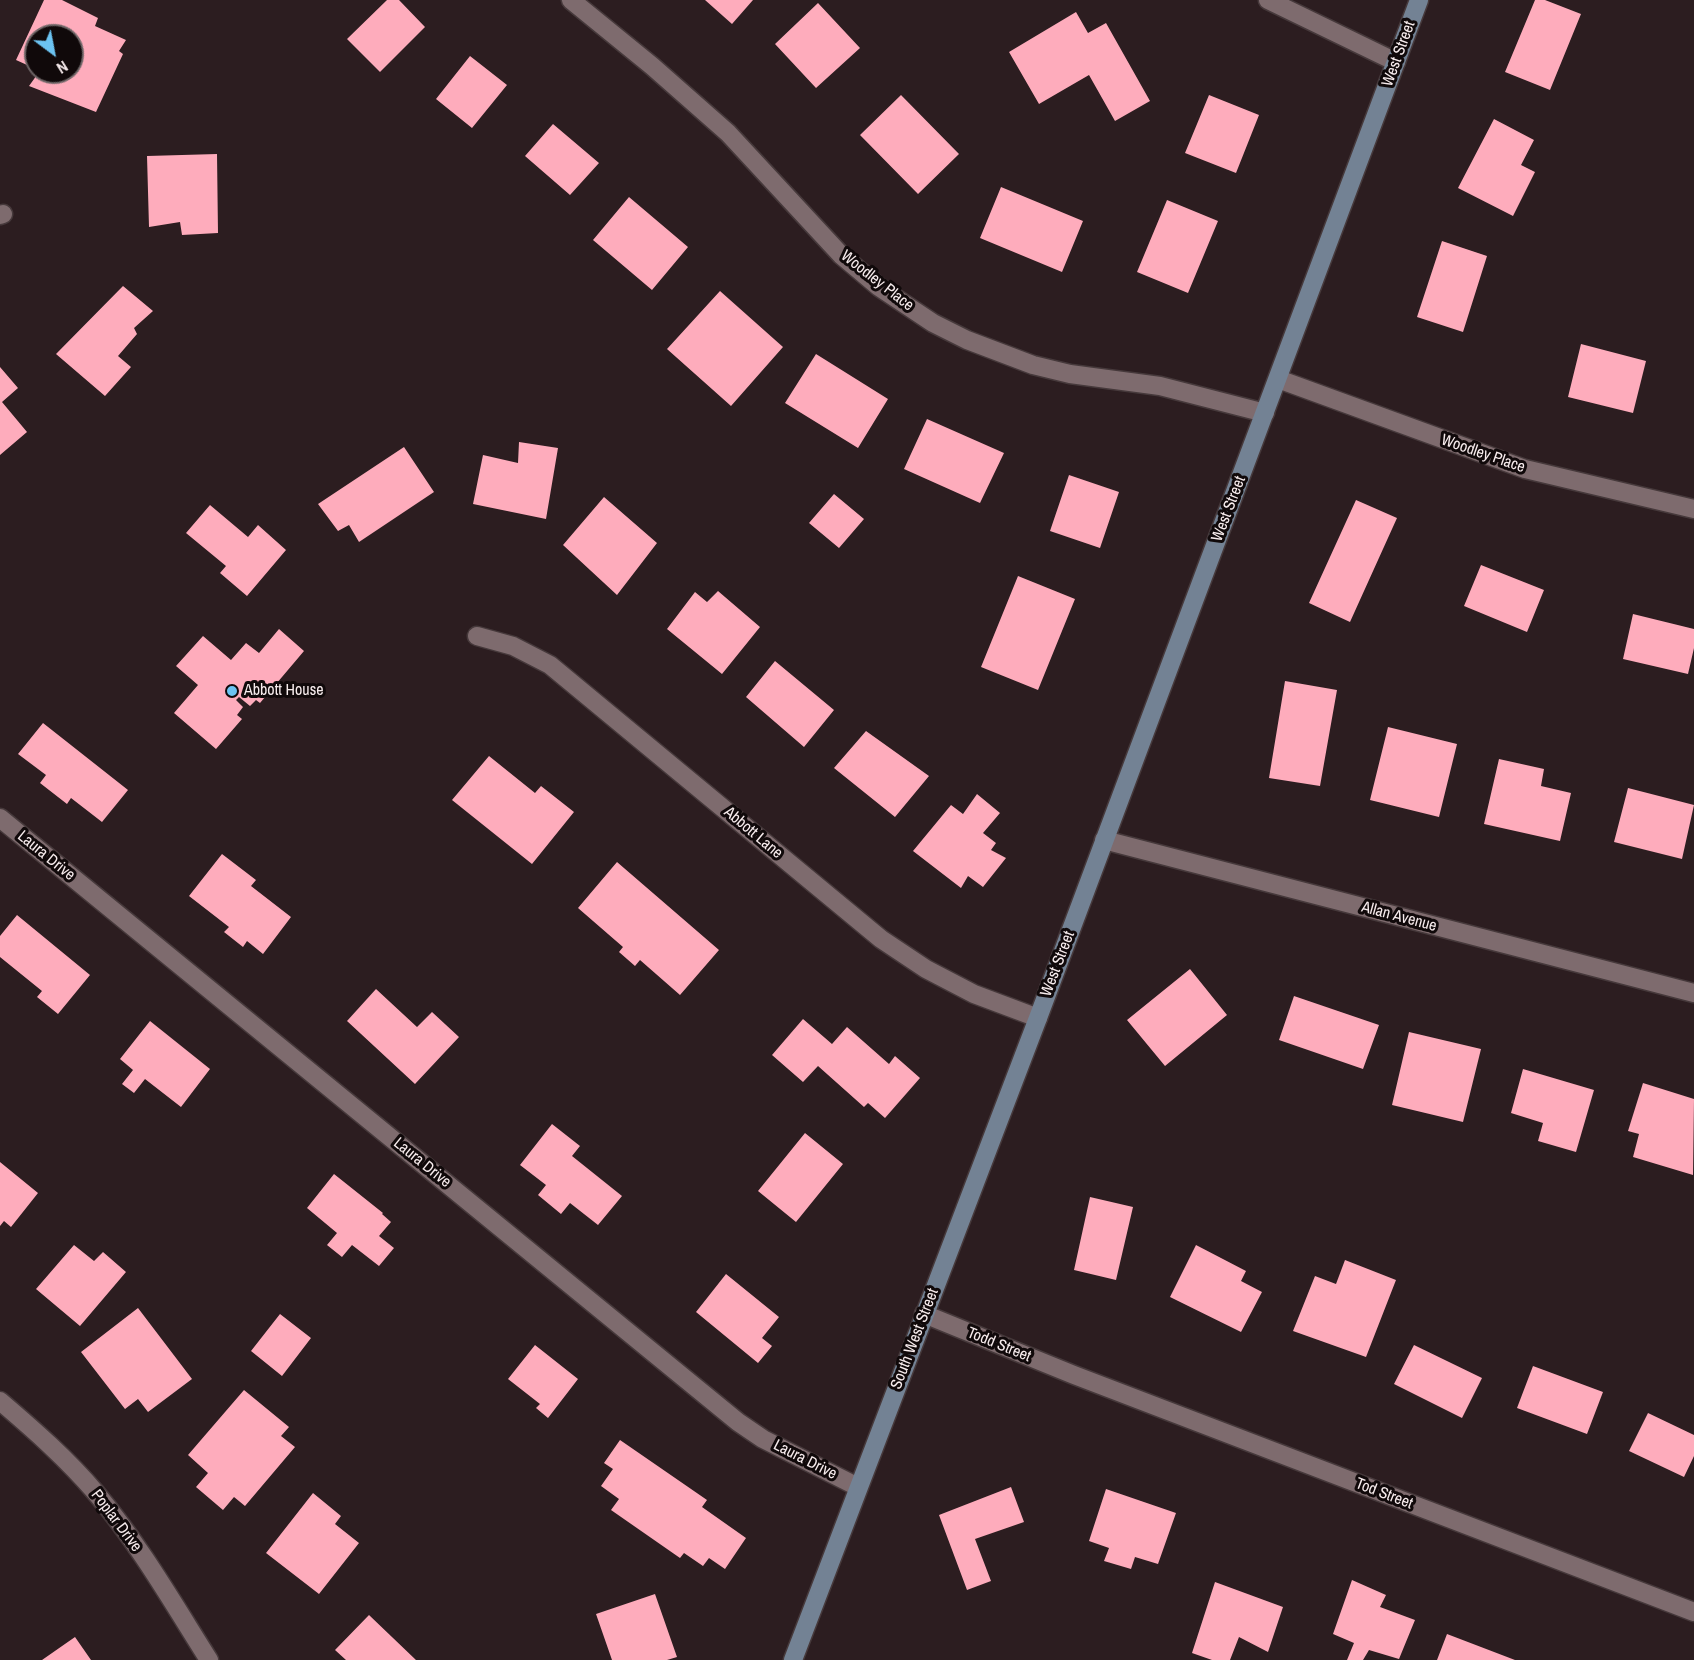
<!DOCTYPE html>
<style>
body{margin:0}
#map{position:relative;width:1694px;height:1660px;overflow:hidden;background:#2c1d20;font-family:"Archivo Narrow",sans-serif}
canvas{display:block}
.north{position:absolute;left:24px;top:24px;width:60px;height:60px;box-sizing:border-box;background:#10090a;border:2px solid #6c6465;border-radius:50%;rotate:148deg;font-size:16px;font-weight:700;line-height:24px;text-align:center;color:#f7eced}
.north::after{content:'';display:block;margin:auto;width:21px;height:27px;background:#6cc3f2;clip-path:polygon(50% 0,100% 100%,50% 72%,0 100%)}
</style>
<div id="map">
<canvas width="1694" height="1660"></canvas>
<div class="north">N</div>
</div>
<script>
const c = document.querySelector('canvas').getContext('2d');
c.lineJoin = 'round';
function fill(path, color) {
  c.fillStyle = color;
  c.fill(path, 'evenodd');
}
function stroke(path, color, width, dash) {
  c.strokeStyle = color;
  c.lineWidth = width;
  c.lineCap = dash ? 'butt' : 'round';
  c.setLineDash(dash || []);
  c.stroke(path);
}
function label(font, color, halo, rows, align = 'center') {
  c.font = font + ' "Archivo Narrow",sans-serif';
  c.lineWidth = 6;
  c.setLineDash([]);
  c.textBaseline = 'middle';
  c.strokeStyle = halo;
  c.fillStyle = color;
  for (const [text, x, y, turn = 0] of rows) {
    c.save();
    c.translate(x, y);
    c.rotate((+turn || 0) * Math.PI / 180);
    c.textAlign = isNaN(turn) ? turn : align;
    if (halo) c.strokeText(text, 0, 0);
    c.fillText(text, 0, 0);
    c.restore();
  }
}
const building = new Path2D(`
 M44,0h18l36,18 -3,8 31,14 -7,11 4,3 -27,58 -67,-26 10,-14h33v-36h-36v33l-20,-9z
 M387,0h12l26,27 -45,45 -33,-33z
 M705,0h48l-21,24z
 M1535,0h10l36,14 -31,76 -45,-18z
 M818,3l42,45 -44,40 -41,-44z
 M1076,12l12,21 18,-10 44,78 -35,20 -26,-46 -50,29 -30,-52z
 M470,56l37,29 -35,43 -36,-29z
 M901,95l58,59 -41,40 -58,-59z
 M1209,95l50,20 -23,58 -51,-20z
 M1494,119l40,21 -13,25 14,7 -22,44 -55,-28z
 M553,124l46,39 -29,32 -45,-39z
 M217,154l1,79 -36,2 -2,-13 -31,5 -2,-71z
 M1001,187l82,34 -21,51 -82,-34z
 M629,197l59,50 -36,43 -59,-50z
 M1167,200l51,21 -30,72 -51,-21z
 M1442,241l45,15 -24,76 -46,-15z
 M123,286l30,25 -19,17 3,6 -19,22 13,11 -26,29 -49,-42z
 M720,291l63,56 -52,59 -64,-57z
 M1581,344l65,17 -13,52 -65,-16z
 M816,354l72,45 -30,49 -73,-45z
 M0,367l18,21 -16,14 25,30 -27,23z
 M927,419l77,34 -24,50 -76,-34z
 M519,442l39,6 -12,71 -73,-15 10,-49 35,8z
 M404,447l30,45 -75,50 -10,-17 -11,6 -20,-27z
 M1069,475l50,17 -19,56 -50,-17z
 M834,494l30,25 -25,29 -30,-25z
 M604,497l53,46 -40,52 -54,-50z
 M1356,500l41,18 -47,104 -41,-19z
 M210,505l38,32 10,-12 28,25 -39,46 -27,-23 6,-7 -40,-33z
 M1481,565l63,25 -17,42 -63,-26z
 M1018,576l57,23 -37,91 -57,-23z
 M718,591l42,36 -38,47 -55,-45 28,-37 12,10z
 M1633,614l61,15v19l-6,26 -65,-15z
 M279,629l25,22 -44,52 -4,-3 -6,6 -11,-9 -3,3 7,7 -6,8 5,4 -26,30 -42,-36 24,-28 -22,-19 27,-30 28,24 15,-17 13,10z
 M775,661l59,49 -30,37 -58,-50z
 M1285,681l52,9 -17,96 -51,-8z
 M43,723l85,67 -26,32 -31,-24 -4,6 -27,-21 6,-8 -28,-21z
 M1388,727l69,17 -18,73 -69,-17z
 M866,731l63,45 -34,41 -61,-49z
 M489,756l46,37 6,-7 33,26 -42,52 -80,-64z
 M1499,759l45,10 -3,17 30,7 -11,48 -76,-17z
 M1628,788l66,17 -12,54 -68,-17z
 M977,794l23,19 -17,20 13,10 -5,7 15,8 -23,29 -15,-11 -7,12 -48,-37 38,-46 12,9z
 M222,854l34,26 -5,6 40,31 -28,37 -16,-13 -4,6 -19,-15 5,-5 -40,-31z
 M617,862l102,88 -39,45 -40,-35 -5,6 -16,-14 4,-5 -45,-39z
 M17,915l73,60 -32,39 -21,-17 5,-6 -42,-34v-21z
 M1190,969l37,46 -62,51 -38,-46z
 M376,989l41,38 15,-15 27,25 -44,47 -68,-63z
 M1294,996l85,29 -16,44 -84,-29z
 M803,1019l29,25 15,-17 42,37 6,-8 25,22 -35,40 -17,-15 -4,4 -46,-41 -15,16 -31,-27z
 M150,1021l60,48 -29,38 -36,-28 -11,14 -12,-9 11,-14 -13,-11z
 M1409,1032l72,17 -18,73 -71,-17z
 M1523,1069l71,21 -18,62 -38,-11 5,-18 -32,-10z
 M1643,1083l51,16 -1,76 -60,-18 6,-23 -11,-3z
 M552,1124l28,22 -8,10 50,40 -24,29 -28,-22 -9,11 -23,-19 8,-10 -26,-20z
 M805,1133l38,31 -47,58 -38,-31z
 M0,1162l38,31 -27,34 -7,-6 -4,5z
 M334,1174l49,39 -1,1 9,8 -12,14 15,12 -15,18 -27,-21 -10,12 -15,-12 10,-12 -30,-25z
 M1090,1197l43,10 -17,73 -42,-10z
 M74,1245l20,16 9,-9 23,20 -46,54 -44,-37z
 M1196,1245l50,26 -5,10 21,11 -21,40 -71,-35z
 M1345,1260l51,20 -30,77 -73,-26 22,-55 21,8z
 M726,1274l53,43 -17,21 10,8 -14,17 -62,-51z
 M138,1308l54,71 -44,33 -10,-13 -13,10 -44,-57z
 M280,1314l31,24 -29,38 -31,-25z
 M535,1345l43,34 -30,39 -12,-10 4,-4 -32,-25z
 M1414,1345l68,33 -20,40 -68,-34z
 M1533,1366l70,26 -16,42 -70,-26z
 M244,1390l45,37 -8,9 14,11 -50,59 -11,-9 -11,13 -27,-23 12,-14 -20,-18z
 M1648,1413l46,22v21l-10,21 -55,-26z
 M620,1440l87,60 -5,7 44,31 -21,31 -16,-11 -6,8 -19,-13 -4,5 -69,-48 8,-11 -18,-13 12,-17 -9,-6z
 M1011,1487l13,35 -49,17 16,42 -24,9 -28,-75z
 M1106,1489l70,24 -18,51 -23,-7 -4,12 -27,-8 5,-13 -20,-7z
 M313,1493l28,23 -6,8 24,19 -40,51 -53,-41z
 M1352,1580l34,15 -6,12 35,13 -16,39 -30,-9 -6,10h-16l7,-17 -21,-9z
 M1215,1582l68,25 -15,45 -29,-15 -9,23h-18l-20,-7z
 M655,1594l22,63 -10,3h-55l-16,-46z
 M369,1615l47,45h-70l-11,-10z
 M1447,1634l68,26h-78z
 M75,1637l16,23h-49z`);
const street = new Path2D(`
 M571,0l81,66 76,67 113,122 38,32 54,36 34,17 66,25 37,9 90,12 105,27
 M1268,0l128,62
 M0,215l3,-1
 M1278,379l247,90 169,40
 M477,636l36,10 37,19 331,274 45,30 48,25 64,24
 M0,818l738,604 25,17 95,48
 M1104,840l590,153
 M924,1314l150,61 620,237
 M0,1401c34,29 67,58 96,92 43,51 77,110 113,167`);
const secondary = new Path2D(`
 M793,1660l245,-642 381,-1018`);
const markers = [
 [232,691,6,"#6cc3f2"]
];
const streetNames = [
 ["West Street",1399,54,-70],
 ["Woodley Place",877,281,38],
 ["Woodley Place",1483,454,19],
 ["West Street",1229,509,-69],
 ["Abbott Lane",753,833,40],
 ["Laura Drive",46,856,39],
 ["Allan Avenue",1399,917,15],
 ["West Street",1058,964,-69],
 ["Laura Drive",422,1163,39],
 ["South West Street",915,1339,-69],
 ["Todd Street",999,1345,22],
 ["Laura Drive",805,1460,27],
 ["Tod Street",1384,1494,21],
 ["Poplar Drive",116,1521,53]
];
const poiNames = [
 ["Abbott House",244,691]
];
fill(building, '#feacbc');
stroke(street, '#46393b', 21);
stroke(secondary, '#46393b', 21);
stroke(street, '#7e6b6e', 18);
stroke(secondary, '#738294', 18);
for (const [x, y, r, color] of markers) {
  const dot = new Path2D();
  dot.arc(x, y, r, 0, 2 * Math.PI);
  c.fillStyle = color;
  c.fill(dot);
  stroke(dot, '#10090a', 2);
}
label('16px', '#f7eced', '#10090a', streetNames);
label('16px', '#f7eced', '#10090a', poiNames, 'left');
</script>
